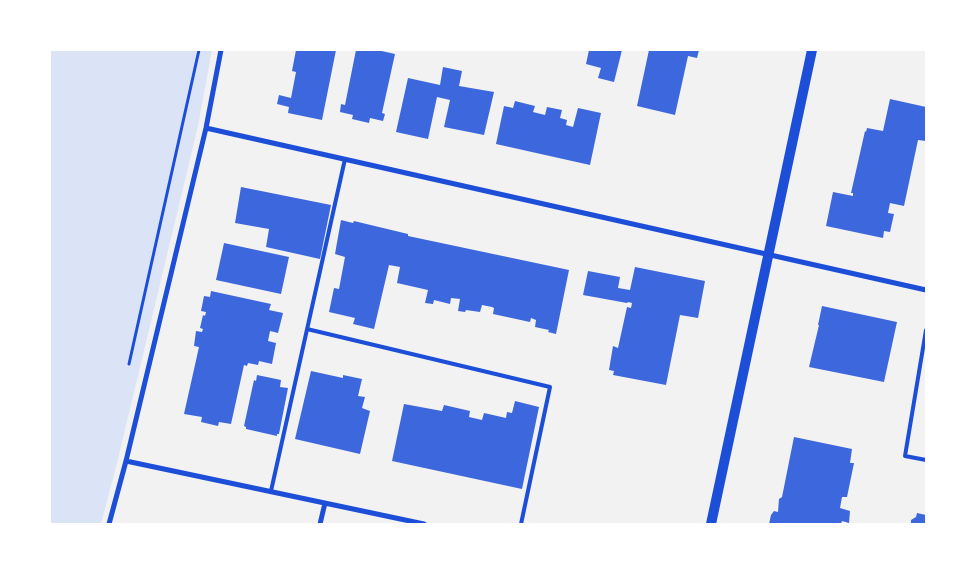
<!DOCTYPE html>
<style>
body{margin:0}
#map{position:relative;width:976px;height:574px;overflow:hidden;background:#f2f2f2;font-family:Mulish,sans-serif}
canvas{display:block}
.frame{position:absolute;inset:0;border:51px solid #fff;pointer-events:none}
</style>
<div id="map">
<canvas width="976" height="574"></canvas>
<div class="frame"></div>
</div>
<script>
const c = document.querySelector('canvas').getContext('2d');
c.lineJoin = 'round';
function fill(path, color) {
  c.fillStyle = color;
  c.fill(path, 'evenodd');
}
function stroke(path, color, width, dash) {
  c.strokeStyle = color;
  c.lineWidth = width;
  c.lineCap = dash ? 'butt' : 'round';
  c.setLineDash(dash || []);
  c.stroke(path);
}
const green = new Path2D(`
 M50,50h162l-14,76 -81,337 -16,61h-51z`);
const building = new Path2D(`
 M296,50h40l-14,70 -34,-7 1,-6 -12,-3 2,-9 12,3 5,-26 -4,-1z
 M356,50h21l18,4 -13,59 3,1 -2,7 -13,-3 -1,5 -17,-4 1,-4 -13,-3 1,-8 4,1z
 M589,50h33l-8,32 -16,-4 3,-10 -15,-4z
 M649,50h50l-2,8 -9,-2 -13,59 -38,-9z
 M443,67l19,4 -3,15 35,6 -10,43 -40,-8 6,-27 -13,-3 -9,42 -32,-7 12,-54 32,7z
 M890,99l36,8v34l-8,-1 -14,66 -14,-3 -2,10 6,1 -4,18 -6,-1 -1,7 -57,-12 7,-34 20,4v-3h-2l14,-62 1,1 1,-4 16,3z
 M515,101l20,5 -2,6 12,3 2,-8 15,3 -2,8 7,2 -1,5 7,2 5,-19 23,5 -11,52 -94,-21 8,-38 9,2z
 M241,187l90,18 -11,54 -54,-12 3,-18 -34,-6z
 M341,220l12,3 1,-2 54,13v2l161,34 -13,64 -8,-2 1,-2 -14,-3 1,-7 -5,-2 -1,4 -37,-8 1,-6 -2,-1 -10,-2 -2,7 -14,-2 -1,2 -7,-1 2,-12 -9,-1 -1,6 -16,-4 -1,4 -8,-1 3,-13 -31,-7 3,-16 -11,-2 -15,64 -21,-5 2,-6 -26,-6 5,-24 5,1 6,-32 -10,-3z
 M224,243l65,14 -8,37 -65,-14z
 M635,267l70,14 -7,37 -18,-3 -14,70 -53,-10 1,-4 -5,-1 4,-24 5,2 9,-41 4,1 1,-5 -4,-1 -1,1 -44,-8 5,-24 32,6 -2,11 12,2z
 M211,291l60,13 -2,6 14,3 -5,20 -8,-2 -2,10 8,2 -4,21 -13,-3 -1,4 -10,-2 -1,3 -3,-1 -13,59 -12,-2 -1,4 -17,-4 1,-5 -18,-3 15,-67 -5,-1 2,-15 6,1 1,-3 -3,-1 3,-13 2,1 1,-4 -5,-1 3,-15 6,1z
 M822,306l75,16 -13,60 -75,-15 10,-42h-1z
 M311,371l32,7v-3l19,4 -4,17 7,1 -3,11 8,3 -10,43 -65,-15z
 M257,375l24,5 -1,7 8,1 -9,46h-2v2l-31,-7v-2l-2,-1 10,-46 2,1z
 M515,401l24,6 -17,82 -130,-28 12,-57 38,7 2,-6 26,6 -1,6 13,3 2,-7 22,5 1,-6 5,1z
 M794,437l58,12 -2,14h4l-7,34h-5l-2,11 10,3 -1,12 -7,-2 -1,3h-72l2,-9 3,-4 4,1 1,-13 3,-2z
 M917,513l9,2v9h-15v-4l5,-3z`);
const path = new Path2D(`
 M129,364l70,-314`);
const service = new Path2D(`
 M307,329l243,58 -29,137
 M926,330l-21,126 21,4
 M271,491l74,-332`);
const minor = new Path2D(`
 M206,128l720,162
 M126,461l298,63
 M109,524l17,-63 80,-333 15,-78
 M320,524l5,-21`);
const secondary = new Path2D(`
 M711,524l101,-474`);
fill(green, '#dbe4f7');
fill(building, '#3d67dc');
stroke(path, '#1d4ed8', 3);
stroke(service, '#1d4ed8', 4);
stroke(minor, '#1d4ed8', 5);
stroke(secondary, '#1d4ed8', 10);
</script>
